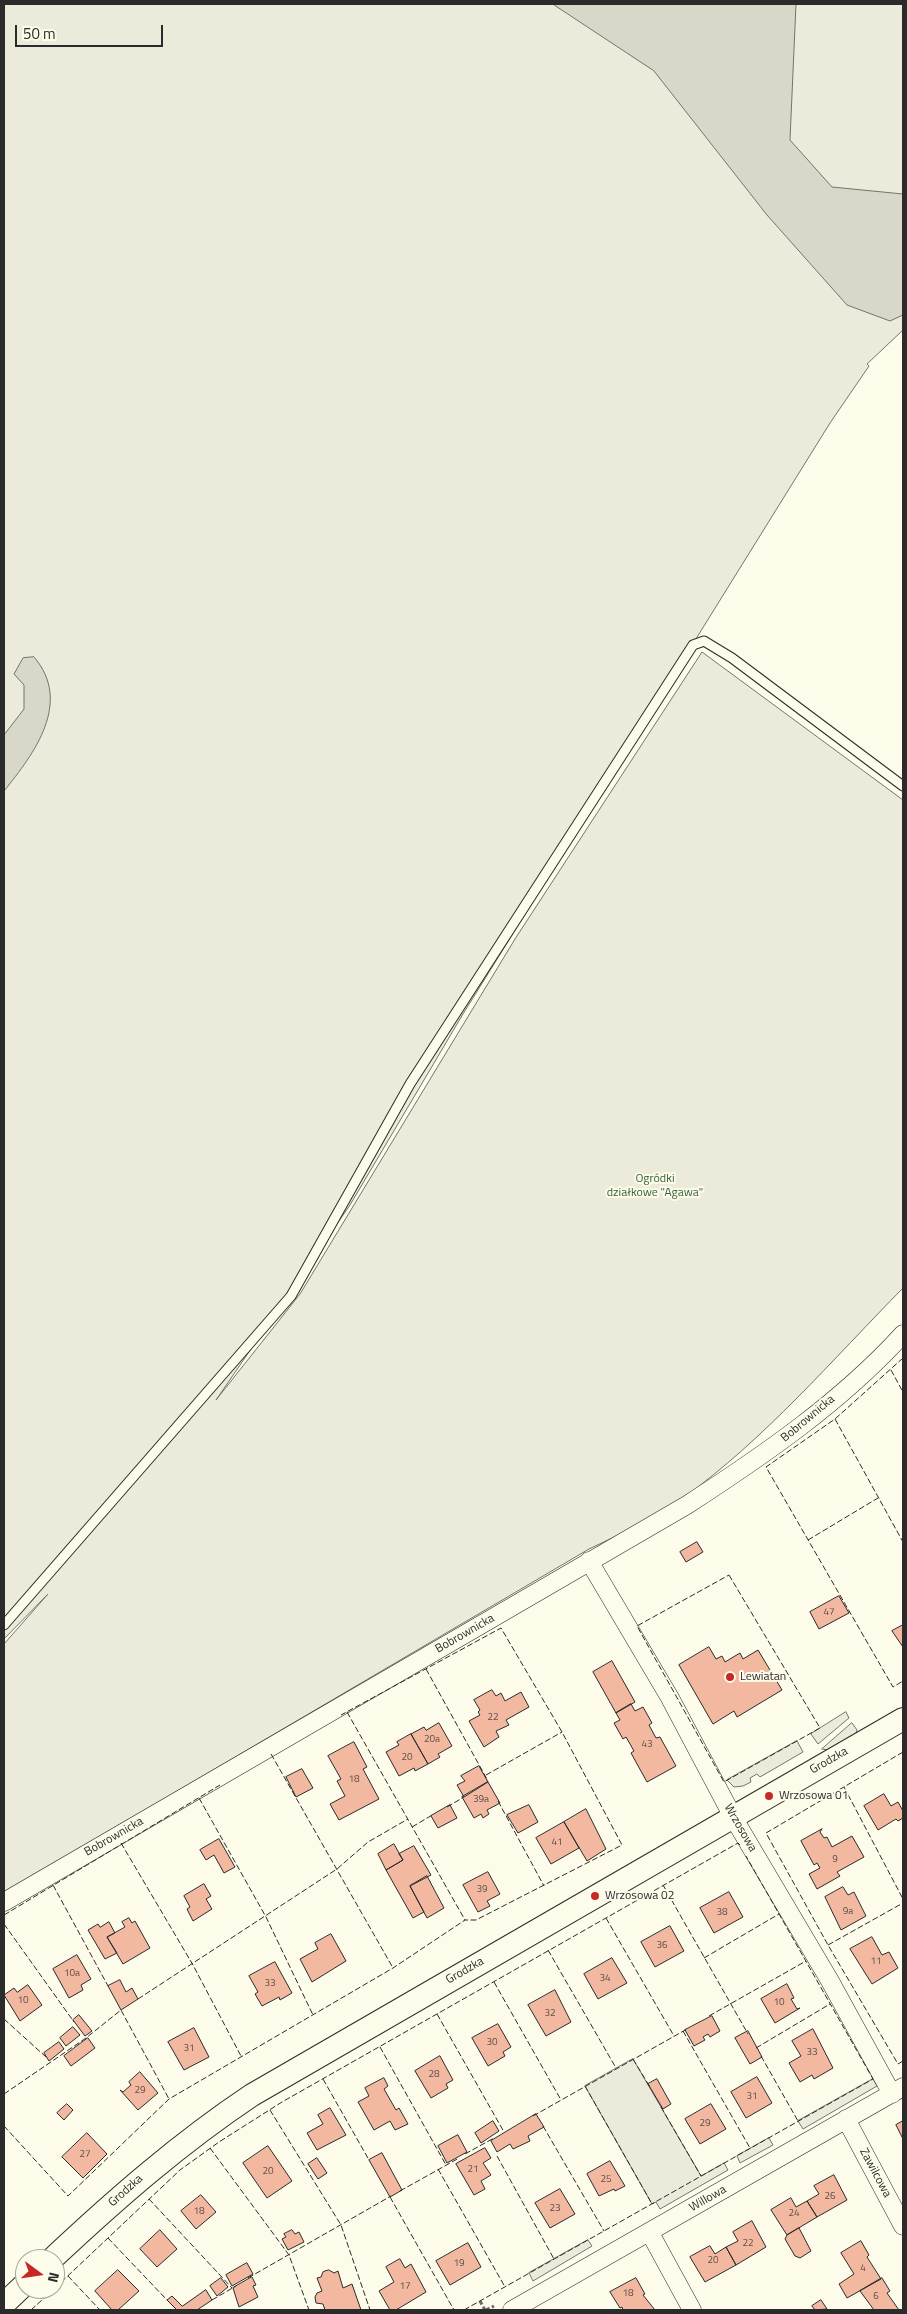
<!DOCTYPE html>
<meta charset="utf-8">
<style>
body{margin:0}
#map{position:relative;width:907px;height:2314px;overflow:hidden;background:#fdfbea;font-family:"Titillium Web",sans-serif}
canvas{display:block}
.frame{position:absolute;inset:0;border:5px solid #2b2b2b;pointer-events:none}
.north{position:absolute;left:15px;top:2249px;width:50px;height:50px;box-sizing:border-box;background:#fdfbea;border:1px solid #a9a89e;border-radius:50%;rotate:104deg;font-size:14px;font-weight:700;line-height:20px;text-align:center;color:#2b2b2b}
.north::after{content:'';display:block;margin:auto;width:18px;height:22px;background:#c62828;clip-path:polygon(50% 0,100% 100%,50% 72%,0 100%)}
.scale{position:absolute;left:15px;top:25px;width:148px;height:22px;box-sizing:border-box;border:2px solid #2b2b2b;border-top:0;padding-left:6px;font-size:15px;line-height:18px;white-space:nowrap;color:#2b2b2b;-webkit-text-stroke:4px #fdfbea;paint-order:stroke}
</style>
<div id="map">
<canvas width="907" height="2314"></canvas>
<div class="frame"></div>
<div class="north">N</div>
<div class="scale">50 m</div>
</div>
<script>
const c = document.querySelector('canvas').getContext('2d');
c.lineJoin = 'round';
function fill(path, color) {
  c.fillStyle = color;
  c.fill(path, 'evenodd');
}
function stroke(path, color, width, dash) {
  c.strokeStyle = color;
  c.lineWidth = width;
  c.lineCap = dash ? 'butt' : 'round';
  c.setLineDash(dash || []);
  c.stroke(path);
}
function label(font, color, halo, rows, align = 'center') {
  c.font = font + ' "Titillium Web",sans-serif';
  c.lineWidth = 4;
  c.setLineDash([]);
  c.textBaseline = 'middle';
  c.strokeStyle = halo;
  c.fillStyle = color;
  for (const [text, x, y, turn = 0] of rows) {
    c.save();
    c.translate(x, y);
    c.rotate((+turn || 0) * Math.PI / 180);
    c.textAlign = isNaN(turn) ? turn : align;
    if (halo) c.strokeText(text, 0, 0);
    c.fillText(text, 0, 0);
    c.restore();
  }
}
const green = new Path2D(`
 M4,4h899v326l-36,34 2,2 -39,57 -367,591 -113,191 -134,195 84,-106 215,-355 187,-287 201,148v488c-70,71 -139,152 -220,210 -29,20 -62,36 -94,51l-585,344v-249l44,-50 -44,45z
 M846,1712l3,6 -31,26 -7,-10z
 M852,1723l5,7 -2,6 -26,14 -7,-1z
 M797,1741l6,11 -43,25 -3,-3 -7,4 1,4 -8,4 -9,1 -7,-7z
 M633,2059l68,117 23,-13 4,7 -68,39 -4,-7 -4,2 -67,-118z
 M873,2079l4,7 -74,43 -5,-8z
 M769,2138l4,7 -33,18 -3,-7z
 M588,2240l4,6 -59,35 -4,-8z`);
const water = new Path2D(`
 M553,4h243l-6,136 42,47 71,7v121l-13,6 -43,-16 -80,-90 -113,-144z
 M34,657c39,45 0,97 -30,134v-56l20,-26v-24l-10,-11 9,-16z`);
const building = new Path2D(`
 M697,1542l6,10 -17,10 -6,-10z
 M839,1596l10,17 -30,16 -9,-17z
 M903,1625v22l-11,-16z
 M709,1647l7,12 6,-3 3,6 15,-9 3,6 15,-9 24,40 -45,27 -3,-6 -21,13 -34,-59z
 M612,1661l23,41 -19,11 -23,-41z
 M492,1690l4,6 5,-3 4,8 16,-9 8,15 -23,13 3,5 -13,6 3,6 -15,10 -15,-26 11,-6 -2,-3 2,-2 -6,-10z
 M631,1704l4,7 8,-4 9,16 -3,2 7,13 4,-1 16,29 -29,16 -16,-29 3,-2 -8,-14 -3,2 -9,-16 6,-3 -4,-7z
 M439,1723l13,23 -14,8 2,3 -12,7 -17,-30 13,-7 2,3z
 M411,1734l17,30 -13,7 -1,-3 -15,8 -13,-24 13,-7 -2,-3z
 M354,1742l13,25 -4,2 16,30 -40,21 -9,-16 15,-8 -8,-15 4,-2 -13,-23z
 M479,1766l9,16 -24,15 -7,-12 8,-4 -4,-5z
 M302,1769l11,19 -17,9 -10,-20z
 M488,1782l12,21 -13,7 2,4 -6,4 -2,-4 -7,4 -12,-21z
 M884,1794l7,12 7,-4 5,9v7l-5,3 -2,-2 -18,11 -14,-24z
 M450,1805l7,13 -19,10 -7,-12z
 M529,1805l9,17 -20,11 -11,-18z
 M586,1809l20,40 -19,12 -23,-39z
 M564,1822l15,26 -28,16 -15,-26z
 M822,1829l-2,3 4,6 3,-1 5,10 20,-11 12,21 -27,15 3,4 -23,13 -8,-15 11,-6 -3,-5 -3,2 -13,-24z
 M219,1839l16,28 -11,6 -10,-18 -8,5 -6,-10z
 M394,1844l9,16 -17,10 -8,-16z
 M414,1846l17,29 -21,11 14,26 -11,6 -27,-48 17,-10 -4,-6z
 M488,1872l12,22 -13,7 3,5 -12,6 -15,-27z
 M427,1876l17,32 -17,10 -17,-32z
 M204,1884l7,12 -5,3 6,10 -19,12 -6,-12 3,-2 -6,-11z
 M843,1887l5,8 6,-3 12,24 -25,14 -16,-33z
 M729,1892l14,25 -29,16 -14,-25z
 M129,1918l3,5 3,-2 15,27 -27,16 -16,-27 18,-10 -3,-5z
 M109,1922l6,11 -8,4 10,16 -12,6 -17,-29 10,-6 2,3z
 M670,1926l14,25 -29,16 -14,-25z
 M331,1934l15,27 -34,21 -12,-23 18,-10 -3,-6z
 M872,1937l10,18 7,-3 9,16 -26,16 -22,-35z
 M77,1955l14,24 -10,6 2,5 -14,8 -16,-29z
 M612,1958l15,25 -29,16 -14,-25z
 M275,1962l17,31 -12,7 -1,-3 -17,9 -7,-12 3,-2 -9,-16z
 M120,1980l6,12 6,-4 6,11 -17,11 -13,-24z
 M787,1984l7,14 -3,1 6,10 3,-1 -25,15 -14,-24z
 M28,1985l14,20 -22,16 -16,-26 10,-7 3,4z
 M555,1990l16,32 -25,14 -18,-31z
 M79,2015l13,16 -7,5 -12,-16z
 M712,2016l8,15 -10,6 -2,-3 -5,3 2,3 -11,6 -9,-16z
 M498,2024l13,23 -8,5 2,4 -17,10 -16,-28z
 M73,2027l7,8 -14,11 -6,-8z
 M194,2028l15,29 -25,13 -16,-28z
 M813,2029l20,39 -19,11 -2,-4 -12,7 -11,-19 12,-7 -9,-15z
 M748,2031l14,26 -12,7 -15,-26z
 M88,2038l7,10 -24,18 -7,-10z
 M59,2042l5,7 -15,12 -5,-8z
 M440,2056l13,24 -7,4 2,4 -17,10 -16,-27z
 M140,2072l18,21 -20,17 -18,-20 3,2 8,-7 -2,-3z
 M757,2077l15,26 -26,15 -15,-26z
 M384,2078l4,8 -4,3 12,21 3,-2 9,16 -13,6 -5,-9 -16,9 -16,-28 11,-6 -4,-8z
 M657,2079l14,25 -8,5 -15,-25z
 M67,2104l6,6 -9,10 -7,-7z
 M711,2104l15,25 -26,15 -15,-25z
 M330,2108l16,27 -29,15 -10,-17 16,-9 -5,-9z
 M536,2114l8,13 -16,9 2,5 -17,8 -3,-5 -13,8 -6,-11z
 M493,2121l6,10 -18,12 -6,-10z
 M903,2121v18l-7,-14z
 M87,2133l20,21 -24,24 -21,-21z
 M458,2135l9,17 -20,11 -9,-17z
 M268,2146l24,35 -25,17 -24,-35z
 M485,2148l6,10 -8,5 8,12 -10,6 4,8 -11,6 -18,-31z
 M382,2153l20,37 -12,7 -21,-37z
 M317,2158l10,15 -9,6 -10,-15z
 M610,2161l15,25 -10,5 -1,-2 -15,7 -12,-22z
 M834,2175l13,25 -30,17 -10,-16 12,-7 -5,-8z
 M560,2189l15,25 -25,14 -15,-25z
 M201,2195l15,17 -20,17 -15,-18z
 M791,2198l5,9 11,-6 10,16 -30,18 -16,-25z
 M752,2221l14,26 -30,18 -10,-18 12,-6 -5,-9z
 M799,2228l12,23 -11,7 -5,-2 -10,-17 2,-4z
 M160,2230l17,19 -20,18 -17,-18z
 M292,2230l3,4 4,-2 5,10 -16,8 -6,-11 4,-2 -2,-3z
 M861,2241l8,14 -2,2 14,22 -34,19 -8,-14 15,-10 -13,-21z
 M468,2243l13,24 -31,18 -14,-24z
 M710,2246l5,8 11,-7 10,18 -31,17 -15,-25z
 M400,2259l5,9 6,-4 15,28 -30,18h-6l-11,-19 15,-9 -8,-15z
 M247,2263l6,11 -21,12 -6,-11z
 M118,2270l21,21 -21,19h-6l-17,-19z
 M329,2270l5,3 4,-2 5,17 9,-4 9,26h-36l-2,-6 -7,-1 -1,-6 2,-4 5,-2 -5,-13 4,-1 2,-5z
 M252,2277l4,8 -3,1 5,11 -19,10 -6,-19z
 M221,2278l7,9 -11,9 -7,-10z
 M636,2278l9,16 -2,1 12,15h-32l-1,-3 -2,1 -10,-16z
 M882,2278l8,13 -3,2 12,17h-25l-14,-19z
 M206,2290l6,10 -15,10h-20l-10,-10 5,-4 10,10z
 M821,2300l6,9 -12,1 -3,-4z`);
const path = new Path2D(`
 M480,2301l5,9
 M486,2310l8,-4`);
const service = new Path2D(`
 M4,1625l287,-329 119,-212 283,-439 11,-4 28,17 171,128`);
const minor = new Path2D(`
 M589,1561l81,137 63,119 97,164 62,113
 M4,1902l683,-397c77,-50 154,-103 216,-171
 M846,2119l57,107
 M650,2233l42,77
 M512,2310l391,-223`);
const tertiary = new Path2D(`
 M52,2259c64,-60 128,-116 200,-164l651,-376
 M4,2304l21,-20`);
const fence = new Path2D(`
 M903,1358l-68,61 -69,48 127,220 10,-6
 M891,1370l12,22
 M835,1419l68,123
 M808,1540l70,-42
 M729,1575l91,153 -96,54 -87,-156z
 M426,1669l62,112
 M347,1712l118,208
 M903,1752l-137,81 62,112 70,119 5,-3
 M271,1754l122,214
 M486,1775l76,-43
 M844,1787l59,112
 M199,1798l67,119 47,98
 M498,1801l46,85
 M447,1807l17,-10
 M412,1827l22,-13
 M121,1843l72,122 48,91
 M53,1885l55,101
 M663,1885l85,149
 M4,1915l216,-130
 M606,1918l68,118
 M4,1924l70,98
 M828,1945l75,-42
 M548,1950l68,118
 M704,1958l75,-44
 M494,1982l67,118
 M138,1999l199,-130 31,-27 40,-23
 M437,2014l67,118
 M709,2016l97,-55
 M4,2019l42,38
 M683,2031l67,117
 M380,2047l66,118
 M756,2048l74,-44
 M761,2056l37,65
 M633,2059l17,28
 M323,2079l46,81
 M585,2086l67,118
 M4,2094l82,-56 35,-28 48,89
 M661,2107l40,69
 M270,2110l71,115 29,85
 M533,2116l154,-87
 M4,2126l64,70 101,-97 224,-131 72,-48h11l146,-75 -60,-113 -61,-104 -160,87
 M543,2126l61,105
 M210,2148l79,107 20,55
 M465,2154l29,-16
 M497,2156l57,103
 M438,2169l67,118
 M400,2191l59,-33
 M390,2197l64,113
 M149,2199l83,89
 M108,2238l59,62
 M68,2276l32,34
 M248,2278l143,-82
 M55,2288l125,-118 39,-28 63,-40 456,-259 2,2
 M212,2300l24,-14
 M31,2310l23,-21
 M464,2310l409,-231 -127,-223`);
const markers = [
 [730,1677,5,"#c62828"],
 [769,1796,5,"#c62828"],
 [595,1896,5,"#c62828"]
];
const numberNames = [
 ["47",829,1613],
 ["22",493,1718],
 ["20a",432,1740],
 ["43",647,1745],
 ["20",407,1758],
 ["18",354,1780],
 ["39a",481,1800],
 ["41",557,1843],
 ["9",835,1860],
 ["39",482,1890],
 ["9a",848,1912],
 ["38",722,1913],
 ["36",662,1946],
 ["11",876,1962],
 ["10a",72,1974],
 ["34",605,1979],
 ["33",270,1984],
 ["10",23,2001],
 ["10",779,2003],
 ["32",550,2014],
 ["30",492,2043],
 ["31",189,2049],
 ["33",812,2053],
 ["28",434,2075],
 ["29",140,2091],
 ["31",752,2097],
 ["29",705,2124],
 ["27",85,2155],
 ["21",473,2170],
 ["20",268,2172],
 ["25",606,2180],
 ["26",830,2197],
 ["23",555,2209],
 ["18",199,2212],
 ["24",794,2214],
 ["22",748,2244],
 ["20",713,2261],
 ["19",459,2264],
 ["4",863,2269],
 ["17",405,2287],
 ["18",628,2294],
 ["6",876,2297]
];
const parkNames = [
 ["Ogródki",655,1179],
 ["działkowe \"Agawa\"",655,1193]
];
const streetNames = [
 ["Bobrownicka",808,1419,-40],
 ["Bobrownicka",465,1634,-30],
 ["Grodzka",829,1761,-30],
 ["Wrzosowa",740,1828,60],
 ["Bobrownicka",114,1837,-30],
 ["Grodzka",465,1971,-30],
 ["Zawilcowa",875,2173,62],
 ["Grodzka",126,2191,-42],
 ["Willowa",708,2199,-30]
];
const poiNames = [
 ["Lewiatan",740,1677],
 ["Wrzosowa 01",779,1796],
 ["Wrzosowa 02",605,1896]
];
fill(green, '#ecebdb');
stroke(green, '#74746e', 1);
fill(water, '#d8d7c9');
stroke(water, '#74746e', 1);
fill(building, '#f2b8a0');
stroke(building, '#2b2b2b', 1);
stroke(service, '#2b2b2b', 11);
stroke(minor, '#2b2b2b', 19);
stroke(tertiary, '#2b2b2b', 24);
stroke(path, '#6a6964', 3, [4, 2.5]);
stroke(service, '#fdfbea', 9);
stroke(minor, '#fdfbea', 18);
stroke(tertiary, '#fdfbea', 22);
stroke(fence, '#2b2b2b', 1, [6, 2.5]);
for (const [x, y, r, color] of markers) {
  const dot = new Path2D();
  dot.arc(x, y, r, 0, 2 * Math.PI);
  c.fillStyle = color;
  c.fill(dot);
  stroke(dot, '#fdfbea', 2);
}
label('10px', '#5d4e48', null, numberNames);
label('12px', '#34623c', '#fdfbea', parkNames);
label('12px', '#2b2b2b', '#fdfbea', streetNames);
label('12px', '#2b2b2b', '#fdfbea', poiNames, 'left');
</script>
